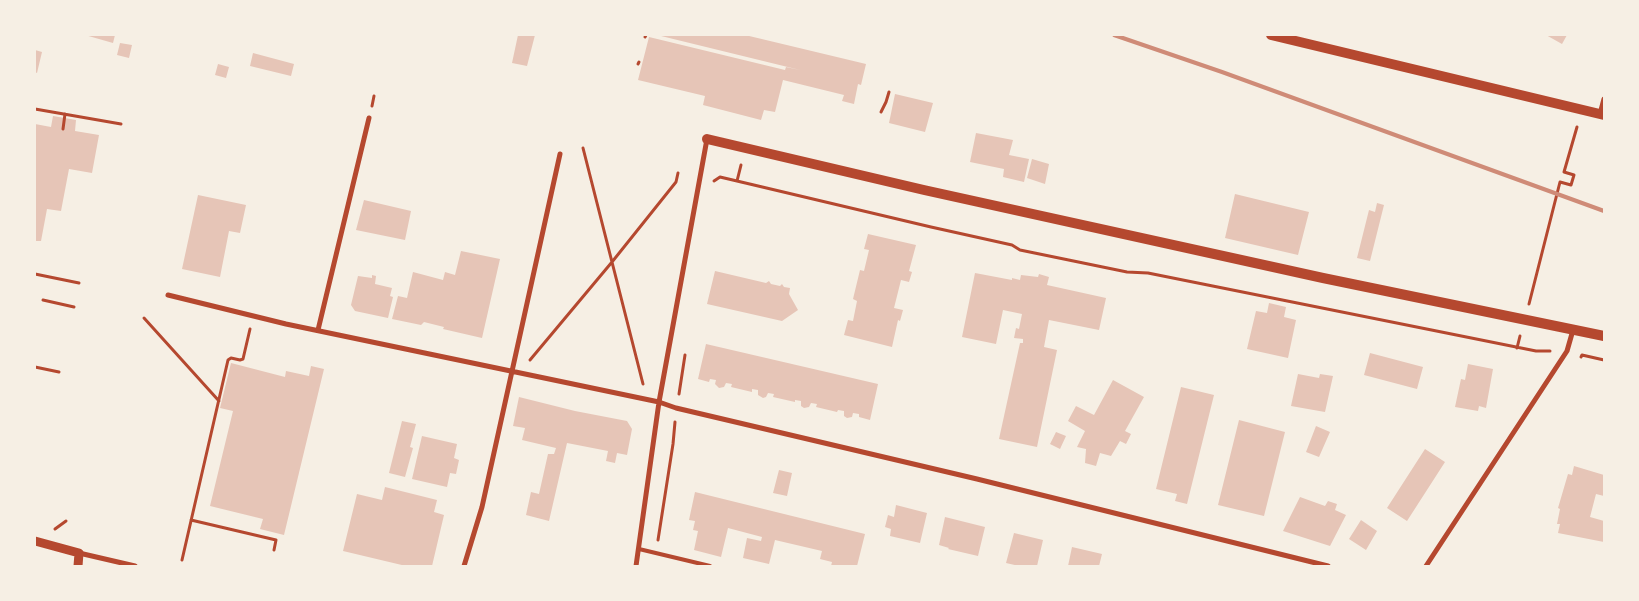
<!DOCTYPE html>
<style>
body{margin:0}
#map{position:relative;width:1639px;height:601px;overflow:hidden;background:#f6efe4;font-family:Manrope,sans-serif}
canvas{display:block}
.frame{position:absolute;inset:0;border:36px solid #f6efe4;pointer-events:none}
</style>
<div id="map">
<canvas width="1639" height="601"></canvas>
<div class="frame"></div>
</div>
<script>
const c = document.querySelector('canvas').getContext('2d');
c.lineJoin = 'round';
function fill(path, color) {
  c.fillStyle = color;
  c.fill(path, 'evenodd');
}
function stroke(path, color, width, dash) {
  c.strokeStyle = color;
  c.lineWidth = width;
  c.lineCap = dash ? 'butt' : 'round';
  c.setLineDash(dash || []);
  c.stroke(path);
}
const building = new Path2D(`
 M85,35h30l-2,8z
 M518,35h17l-8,31 -15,-3z
 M657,35h88l121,29 -5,21 -3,-1 -4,20 -12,-3 2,-6 -61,-15 -8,32 -11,-2 -3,10 -58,-15 2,-9 -67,-16 11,-43 136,33 1,-3 14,3z
 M1546,35h21l-5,9z
 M120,43l12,2 -3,13 -12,-3z
 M35,50l7,2 -5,21 -2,-1z
 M253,53l41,11 -3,12 -41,-10z
 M218,64l11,3 -3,11 -11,-3z
 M895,94l38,9 -8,29 -36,-9z
 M53,116l23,4 -1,11 24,4 -7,38 -23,-4 -8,42 -14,-2 -6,32h-6v-117l16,3z
 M976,133l37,7 -4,15 20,4 -5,23 -21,-5 1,-8 -34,-7z
 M1032,159l17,5 -4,20 -18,-6z
 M1235,194l74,18 -11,43 -73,-17z
 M198,195l48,10 -6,28 -11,-2 -9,46 -38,-8z
 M364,200l47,11 -6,29 -49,-10z
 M1377,203l7,2 -14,56 -13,-3 12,-48 6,2z
 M868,234l48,11 -7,26 3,1 -3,10 -8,-2 -7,28 9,2 -3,11 -2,-1 -6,27 -48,-12 4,-15 5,1 4,-20 -4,-2 7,-29 4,1 5,-21 -5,-1z
 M461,251l39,8 -18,79 -39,-9 1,-2 -20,-5 -3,3 -29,-6 6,-23 9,2 6,-26 30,8 2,-8 10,3z
 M715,271l51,12 3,-2 2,3 9,2 2,-2 2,3 6,1 -1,6 9,16 -16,11 -75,-17z
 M975,273l37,7v-2l8,2 1,-5 17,2 1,-3 10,3 -2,8 59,13 -7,32 -50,-10 -5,27 13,3 -20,97 -38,-8 21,-96h3v-4l-9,-1 2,-10 3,1 3,-15 -19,-4 -7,34 -34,-7z
 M372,275l4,1 -1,8 17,4 -2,8 3,1 -5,21 -33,-7 -4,-6 7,-29 14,2z
 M1269,303l17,4 -2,10 12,3 -8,38 -41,-9 9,-38 11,2z
 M706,344l172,40 -8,36 -11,-3v-3l-6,-1 -1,4 -5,1 -3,-2v-5l-6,-1 -1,2 -21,-5 1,-3 -6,-1 -2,4 -5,1 -3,-2v-5l-6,-1v2l-22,-5 1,-3 -6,-1 -2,4 -3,1 -5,-3v-5l-6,-1v3l-21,-5 1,-3 -6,-1 -2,4 -5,1 -4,-4 1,-4 -6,-1 -1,3 -11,-3z
 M1370,353l53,14 -6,22 -53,-14z
 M231,363l54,14 1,-6 23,5 2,-10 13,3 -40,166 -24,-6 3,-10 -53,-13 23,-95 -13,-3z
 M1468,364l25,5 -7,39 -7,-2 -1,5 -23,-4 6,-28 4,1z
 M1298,374l21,4 1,-4 13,2 -8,36 -34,-6z
 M1113,380l31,17 -19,34 6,3 -5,10 -6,-3 -9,15 -11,-3 -4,13 -11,-3 1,-14 -9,-2 8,-16 -17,-10 8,-15 18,9z
 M1181,387l33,8 -27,109 -12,-3 2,-7 -21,-5z
 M519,397l56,14 52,10 5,8 -5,26 -10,-2 -2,10 -9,-2 2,-10 -41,-8 -18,78 -23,-6 5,-23 8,2 9,-40h6l2,-6 -34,-8 3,-12 -12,-2z
 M1239,420l46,12 -21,84 -46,-11z
 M402,421l14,3 -6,23 3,1 -8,29 -16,-4z
 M1316,426l14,6 -11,25 -13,-5z
 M1056,432l10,4 -6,13 -10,-5z
 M422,436l35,8 -3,14 5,2 -3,14 -6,-1 -3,14 -35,-8z
 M1425,449l20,13 -38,59 -20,-13z
 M1574,466l30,9v21l-8,-2 -6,23 14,4v21l-46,-9 2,-9h-3l3,-15 -2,-1 10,-34 4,1z
 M779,470l13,3 -5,23 -14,-3z
 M385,487l52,13 -3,12 10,3 -12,51h-26l-63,-15 14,-57 25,6z
 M695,492l170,42 -8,32h-26l1,-4 -12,-3 2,-8 -47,-11 -6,24 -26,-6 4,-20 14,3 1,-4 -34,-9 -7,29 -27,-7 4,-19 -5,-1 2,-9 -6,-1z
 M1300,497l25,9 3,-5 9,3 -2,6 11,5 -16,31 -47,-15z
 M896,505l31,8 -7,30 -30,-7 1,-7 -6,-2 3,-12 6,2z
 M945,517l40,10 -7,29 -30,-7 1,-1 -10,-3z
 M1361,520l16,11 -11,19 -17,-11z
 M1014,533l29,7 -6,26h-18l-13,-3z
 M1072,547l30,7 -3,12h-31z`);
const path = new Path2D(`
 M645,37l1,-2
 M638,64l1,-2
 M372,106l2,-10
 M35,109l86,15
 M881,112l5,-10 3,-10
 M63,129l2,-15
 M583,148l60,236
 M714,181l6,-4 17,4 194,46 81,18 8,5 107,22 21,1 388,78h14
 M737,181l4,-16
 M35,274l44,9
 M43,300l31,7
 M1529,304l31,-122 11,3 3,-10 -10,-3 13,-45
 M144,318l75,83
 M1517,348l3,-12
 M1581,357l1,-2 22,5
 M530,360l82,-98 64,-80 2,-9
 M35,367l24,5
 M679,394l6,-39
 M191,520l85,20 -2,10
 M55,529l11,-8
 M658,540l15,-96 2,-22
 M182,560l46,-200 3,-2 9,2 3,-1 7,-30`);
const service = new Path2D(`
 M639,549l71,17`);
const minor = new Path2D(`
 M1600,114l4,-15
 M168,295l118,29 373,78 17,6 301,71 351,87
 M318,330l51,-212
 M79,553l56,13
 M464,566l18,-59 78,-353
 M636,566l23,-164 48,-263
 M1426,566l141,-215 6,-21`);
const tertiary = new Path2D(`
 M35,541l44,12 -1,13`);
const secondary = new Path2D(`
 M1271,35l333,80
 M707,139l217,51 399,88 281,58`);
const rail = new Path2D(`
 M1114,35l108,37 382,139`);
fill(building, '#e6c5b7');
stroke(path, '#b5482f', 3);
stroke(service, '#b5482f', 4);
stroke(minor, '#b5482f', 5);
stroke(tertiary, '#b5482f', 9);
stroke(secondary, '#b5482f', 10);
stroke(rail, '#cf8b77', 4);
</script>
